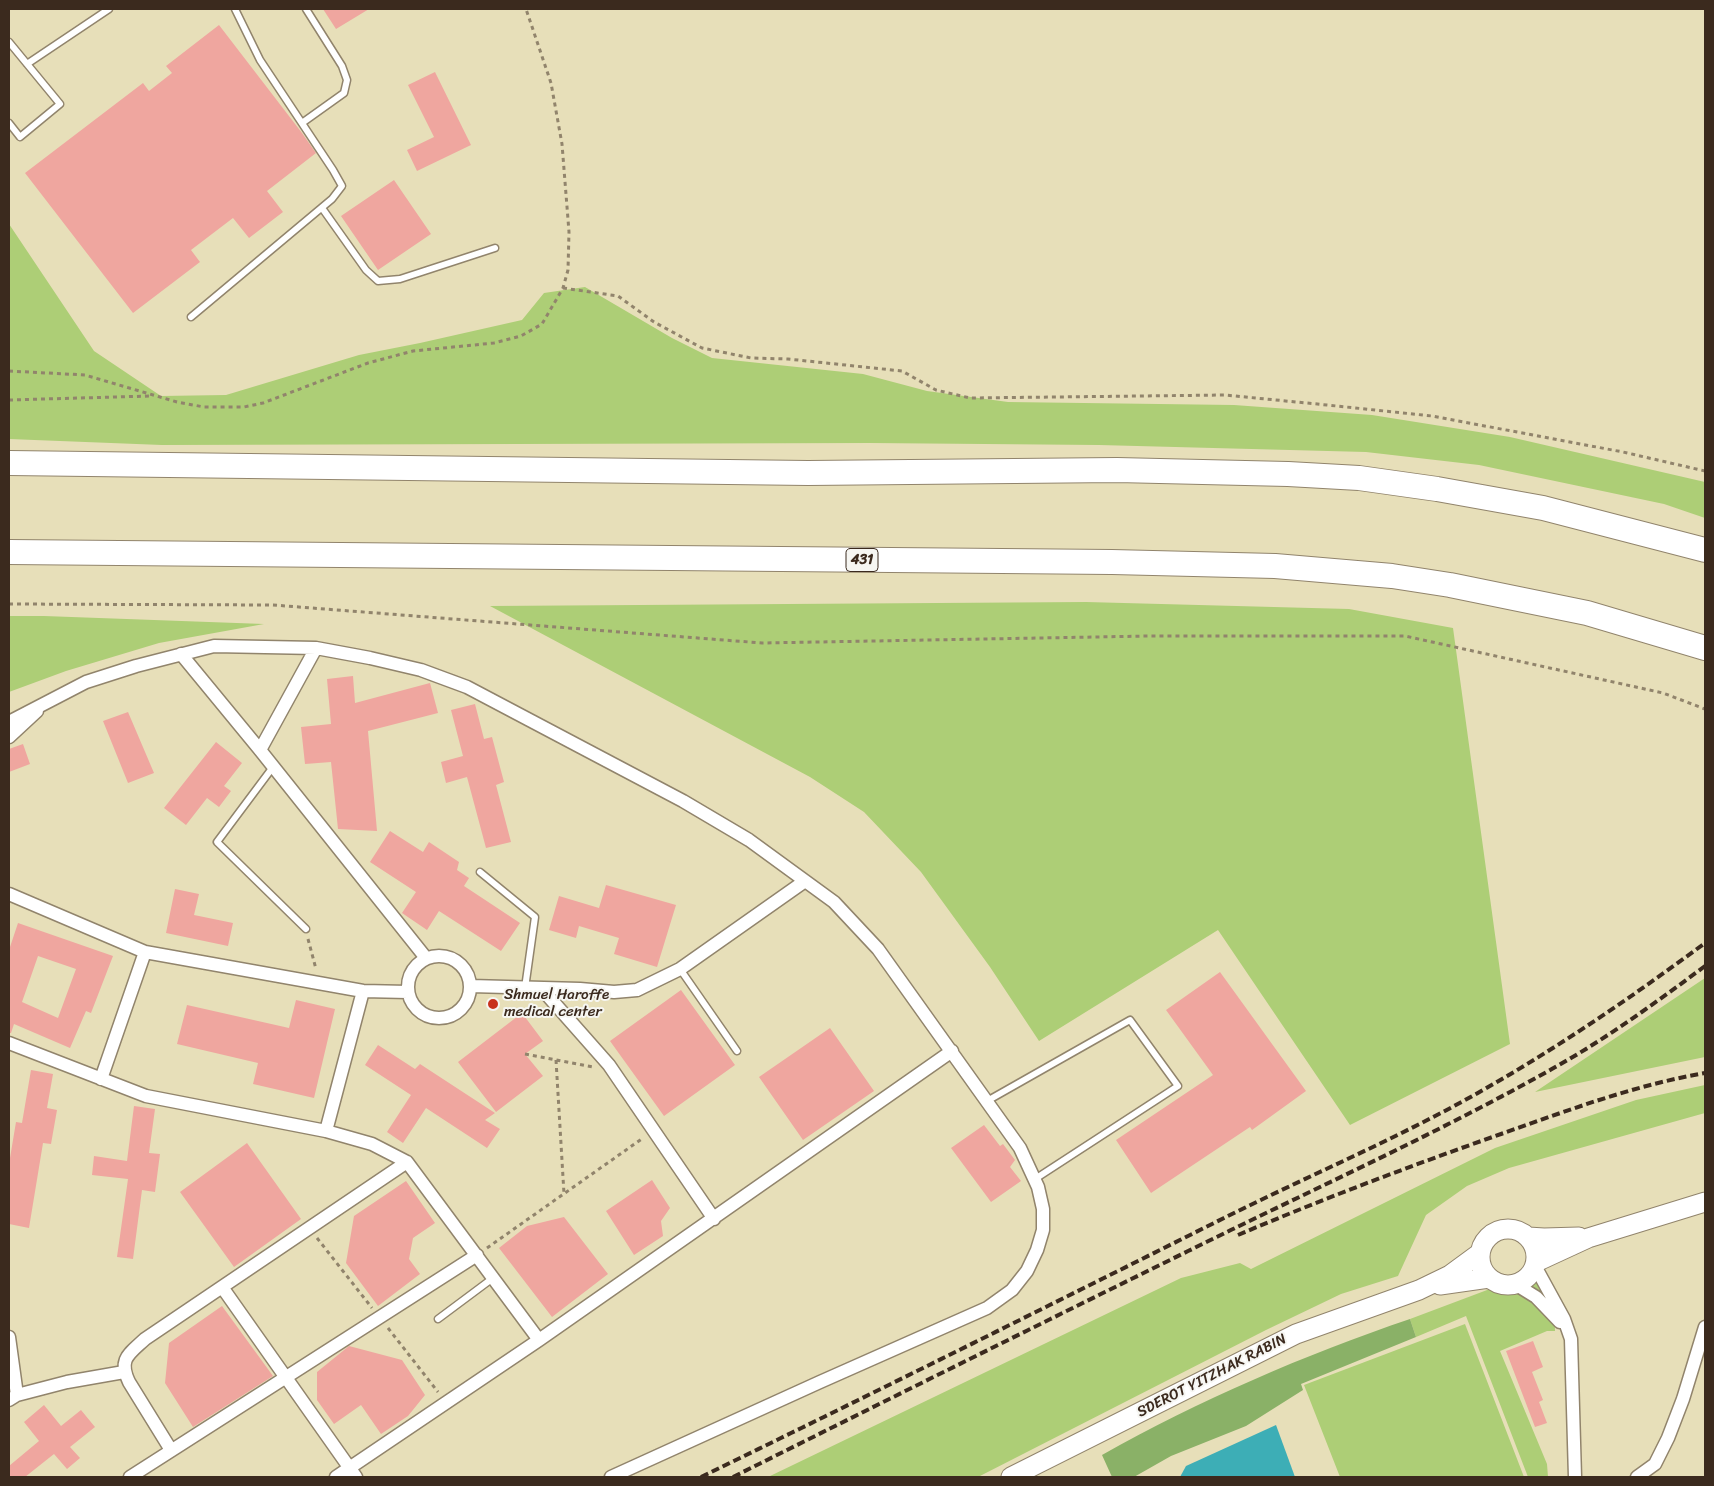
<!DOCTYPE html>
<style>
body{margin:0}
#map{position:relative;width:1714px;height:1486px;overflow:hidden;background:#e7dfb9;font-family:Sriracha,sans-serif}
canvas{display:block}
.frame{position:absolute;inset:0;border:10px solid #3b2a1e;pointer-events:none}
</style>
<div id="map">
<canvas width="1714" height="1486"></canvas>
<div class="frame"></div>
</div>
<script>
const c = document.querySelector('canvas').getContext('2d');
c.lineJoin = 'round';
function fill(path, color) {
  c.fillStyle = color;
  c.fill(path, 'evenodd');
}
function stroke(path, color, width, dash) {
  c.strokeStyle = color;
  c.lineWidth = width;
  c.lineCap = dash ? 'butt' : 'round';
  c.setLineDash(dash || []);
  c.stroke(path);
}
function label(font, color, halo, rows, align = 'center') {
  c.font = font + ' Sriracha,sans-serif';
  c.lineWidth = 4;
  c.setLineDash([]);
  c.textBaseline = 'middle';
  c.strokeStyle = halo;
  c.fillStyle = color;
  for (const [text, x, y, turn = 0] of rows) {
    c.save();
    c.translate(x, y);
    c.rotate((+turn || 0) * Math.PI / 180);
    c.textAlign = isNaN(turn) ? turn : align;
    if (halo) c.strokeText(text, 0, 0);
    c.fillText(text, 0, 0);
    c.restore();
  }
}
const green = new Path2D(`
 M9,224l85,127 67,45 65,-1 133,-40 61,-12 102,-23 22,-27 41,-6 87,51 40,20 151,16 64,17 81,11 226,3 138,10 138,22 195,45v36l-41,-14 -185,-39 -113,-13 -267,-7 -229,-2 -708,2 -153,-6z
 M1086,602l263,7 104,19 57,416 -160,81 -132,-195 -179,111 -49,-74 -69,-95 -57,-60 -54,-35 -320,-171z
 M9,616h35l220,8 -105,19 -93,28 -57,21z
 M1705,978v79l-170,35z
 M1705,1085v28l-196,55 -42,18 -41,29 -28,61 -57,18 -75,36 -288,147h-210l413,-199 59,-15 11,6 244,-121 141,-48z
 M1543,1269l11,36 1,26h-8l-47,20 47,113 1,13h-20l-62,-161 -50,21 -6,-18z
 M1465,1324l59,153h-184l-36,-92z`);
const forest = new Path2D(`
 M1410,1319l6,18 -115,47 2,6 -57,36 -75,30 -37,21h-22l-10,-22c98,-55 202,-100 308,-136z`);
const water = new Path2D(`
 M1276,1425l19,52h-115l6,-11z`);
const building = new Path2D(`
 M323,9h46l-33,20z
 M219,25l83,108 14,20 -49,38 16,21 -34,26 -16,-20 -42,32 9,12 -67,51 -108,-140 118,-90 6,8 23,-18 -6,-7z
 M435,72l36,73 -54,26 -10,-21 27,-13 -26,-52z
 M394,180l37,54 -53,36 -37,-54z
 M353,676l2,27 75,-20 8,30 -70,18 9,100 -39,-2 -7,-67 -26,2 -4,-37 30,-3 -4,-45z
 M475,704l9,35 8,-2 12,45 -8,3 15,57 -25,6 -19,-71 -21,6 -5,-21 22,-6 -12,-46z
 M128,712l26,61 -26,10 -25,-62z
 M216,742l26,21 -18,23 7,5 -12,16 -12,-9 -21,27 -22,-17z
 M23,744l7,20 -21,8v-23z
 M390,831l33,21 6,-10 30,20 -2,8 12,8 -5,8 56,37 -19,28 -62,-40 -12,19 -25,-17 14,-21 -46,-30z
 M606,885l70,20 -19,62 -43,-13 5,-16 -40,-12 -3,12 -27,-8 10,-34 40,12z
 M175,889l24,5 -5,21 39,8 -5,23 -62,-13z
 M18,923l95,33 -22,57 -5,-2 -16,37 -56,-24 -3,9h-2v-83zM38,956l38,13 -18,49 -36,-16z
 M1220,972l86,119 -54,39 -2,-3 -99,66 -35,-53 97,-65 -47,-65z
 M681,990l54,75 -71,51 -54,-75z
 M296,1000l39,9 -21,89 -61,-14 5,-21 -81,-19 10,-39 102,23z
 M522,1013l21,28 -18,13 18,22 -47,36 -38,-50z
 M830,1028l44,63 -71,49 -44,-63z
 M378,1045l37,24 5,-5 75,49 -10,7 15,9 -13,19 -61,-40 -23,35 -16,-11 24,-37 -46,-30z
 M31,1070l22,4 -6,34 10,2 -6,34 -8,-1 -14,85 -20,-4v-60l7,-42 6,1z
 M134,1106l21,3 -6,44 11,1 -5,38 -13,-2 -9,69 -16,-2 11,-78 -36,-4 2,-19 33,5z
 M984,1125l16,21 3,-2 12,16 -5,7 11,14 -30,21 -40,-54z
 M247,1143l54,76 -67,48 -54,-75z
 M652,1180l18,28 -9,13 2,15 -29,19 -28,-44z
 M406,1181l29,42 -22,15 -4,21 11,15 -42,32 -32,-43 8,-47z
 M564,1217l44,57 -56,43 -53,-69 28,-22z
 M222,1306l51,70 -80,51 -28,-44 4,-40z
 M1533,1341l10,26 -11,5 11,28 -4,2 8,21 -12,4 -29,-76z
 M349,1346l53,14 23,35 -17,21 -27,18 -20,-29 -27,19 -17,-24v-28z
 M44,1405l17,21 20,-16 14,17 -25,20 10,11 -13,11 -13,-15 -29,23h-16v-11l30,-25 -15,-19z`);
const path = new Path2D(`
 M563,288l55,8 36,26 48,26 49,10 37,1 114,12 34,19 34,8 255,-3 102,10 105,11 191,36 82,19
 M9,371l76,4 92,27 27,5h40l19,-4 105,-40 45,-12 81,-8 27,-7 21,-12 21,-36 5,-18 1,-38 -7,-88 -11,-61 -25,-74
 M9,400l142,-4
 M9,604l264,1 489,38 388,-7h255l258,57 42,16
 M308,939l8,30
 M525,1054l68,13
 M556,1060l8,134
 M317,1238l55,70
 M487,1248l156,-110
 M388,1328l50,64`);
const lane = new Path2D(`
 M9,42l51,62 -40,33 -11,-14
 M27,64l82,-55
 M302,123l42,-30 3,-13 -5,-14 -36,-57
 M322,208l44,62 12,11 22,-2 95,-31
 M191,317l141,-118 10,-13 -9,-16 -73,-110 -25,-51
 M273,767l-56,75 89,87
 M480,872l55,45 -10,71
 M680,969l57,82
 M987,1101l143,-81 48,66 -143,93
 M438,1319l55,-41`);
const street = new Path2D(`
 M181,654l79,96 166,208
 M9,722l77,-40 50,-16 78,-20 102,2 54,10 51,12 46,17 216,114 66,39 85,62 44,47 142,199 18,39 5,22v21l-6,20 -10,21 -15,19 -25,18 -167,74 -209,95
 M9,737l28,-26
 M260,750l56,-102
 M9,894l136,58 218,39 45,1
 M408 987a31 31 0 1 1 62 0a31 31 0 1 1-62 0Z
 M471,986l109,3 34,3 23,-2 43,-21 125,-88
 M541,988l68,77 105,154
 M9,1043l137,53 180,35 46,13 35,18 132,178
 M101,1079l44,-127
 M326,1131l37,-140
 M1535,1266l29,53 7,20 4,138
 M1515,1284l21,13 24,25
 M222,1287l134,190
 M9,1337l8,58
 M9,1400l8,-5 50,-13 57,-10
 M171,1450l-42,-68c-11,-23 0,-28 16,-43l262,-177
 M130,1477l347,-222
 M336,1477l203,-137 413,-289
 M1637,1477l18,-13 13,-26 15,-39 22,-72`);
const secondary = new Path2D(`
 M1480 1257a28 28 0 1 1 56 0a28 28 0 1 1-56 0Z
 M1528,1237l16,1 35,-1
 M1536,1262l52,-24 117,-36
 M1440,1285l49,-7
 M1011,1477l285,-143 123,-44 31,-15 30,-22`);
const highway = new Path2D(`
 M9,463l799,10 309,-3 171,4 71,4 78,11 106,19 162,42
 M9,552l1103,10 163,4 117,10 58,9 137,28 118,35`);
const rail = new Path2D(`
 M1238,1235c87,-37 175,-70 263,-101 68,-24 134,-49 204,-61
 M701,1477c175,-85 349,-172 523,-259 84,-42 170,-78 252,-124 80,-45 156,-97 229,-151
 M733,1477c166,-83 333,-166 500,-248 109,-53 220,-104 326,-164 51,-29 99,-64 146,-99`);
const markers = [
 [493,1004,6,"#c8321e"]
];
const shields = [
 [862,560,32]
];
const shieldNames = [
 ["431",862,560]
];
const poiNames = [
 ["Shmuel Haroffe",504,995],
 ["medical center",504,1012]
];
const streetNames = [
 ["SDEROT YITZHAK RABIN",1212,1376,-27]
];
fill(green, '#adce76');
fill(forest, '#8ab167');
fill(water, '#3daeb6');
fill(building, '#efa69f');
stroke(lane, '#91846c', 9);
stroke(street, '#91846c', 15);
stroke(secondary, '#91846c', 21);
stroke(highway, '#91846c', 26);
stroke(path, '#91846c', 3, [4, 4]);
stroke(lane, '#fff', 6);
stroke(street, '#fff', 12);
stroke(secondary, '#fff', 19);
stroke(highway, '#fff', 24);
stroke(rail, '#3b2a1e', 4, [8, 4]);
for (const [x, y, r, color] of markers) {
  const dot = new Path2D();
  dot.arc(x, y, r, 0, 2 * Math.PI);
  c.fillStyle = color;
  c.fill(dot);
  stroke(dot, '#f6f6f2', 2);
}
for (const [x, y, w] of shields) {
  const box = new Path2D();
  box.roundRect(x - w / 2, y - 11.5, w, 23, 4);
  c.fillStyle = '#f6f6f2';
  c.fill(box);
  stroke(box, '#3b2a1e', 1);
}
label('bold 14px', '#3b2a1e', null, shieldNames);
label('15px', '#3b2a1e', '#f6f6f2', poiNames, 'left');
label('15px', '#3b2a1e', '#f6f6f2', streetNames);
</script>
